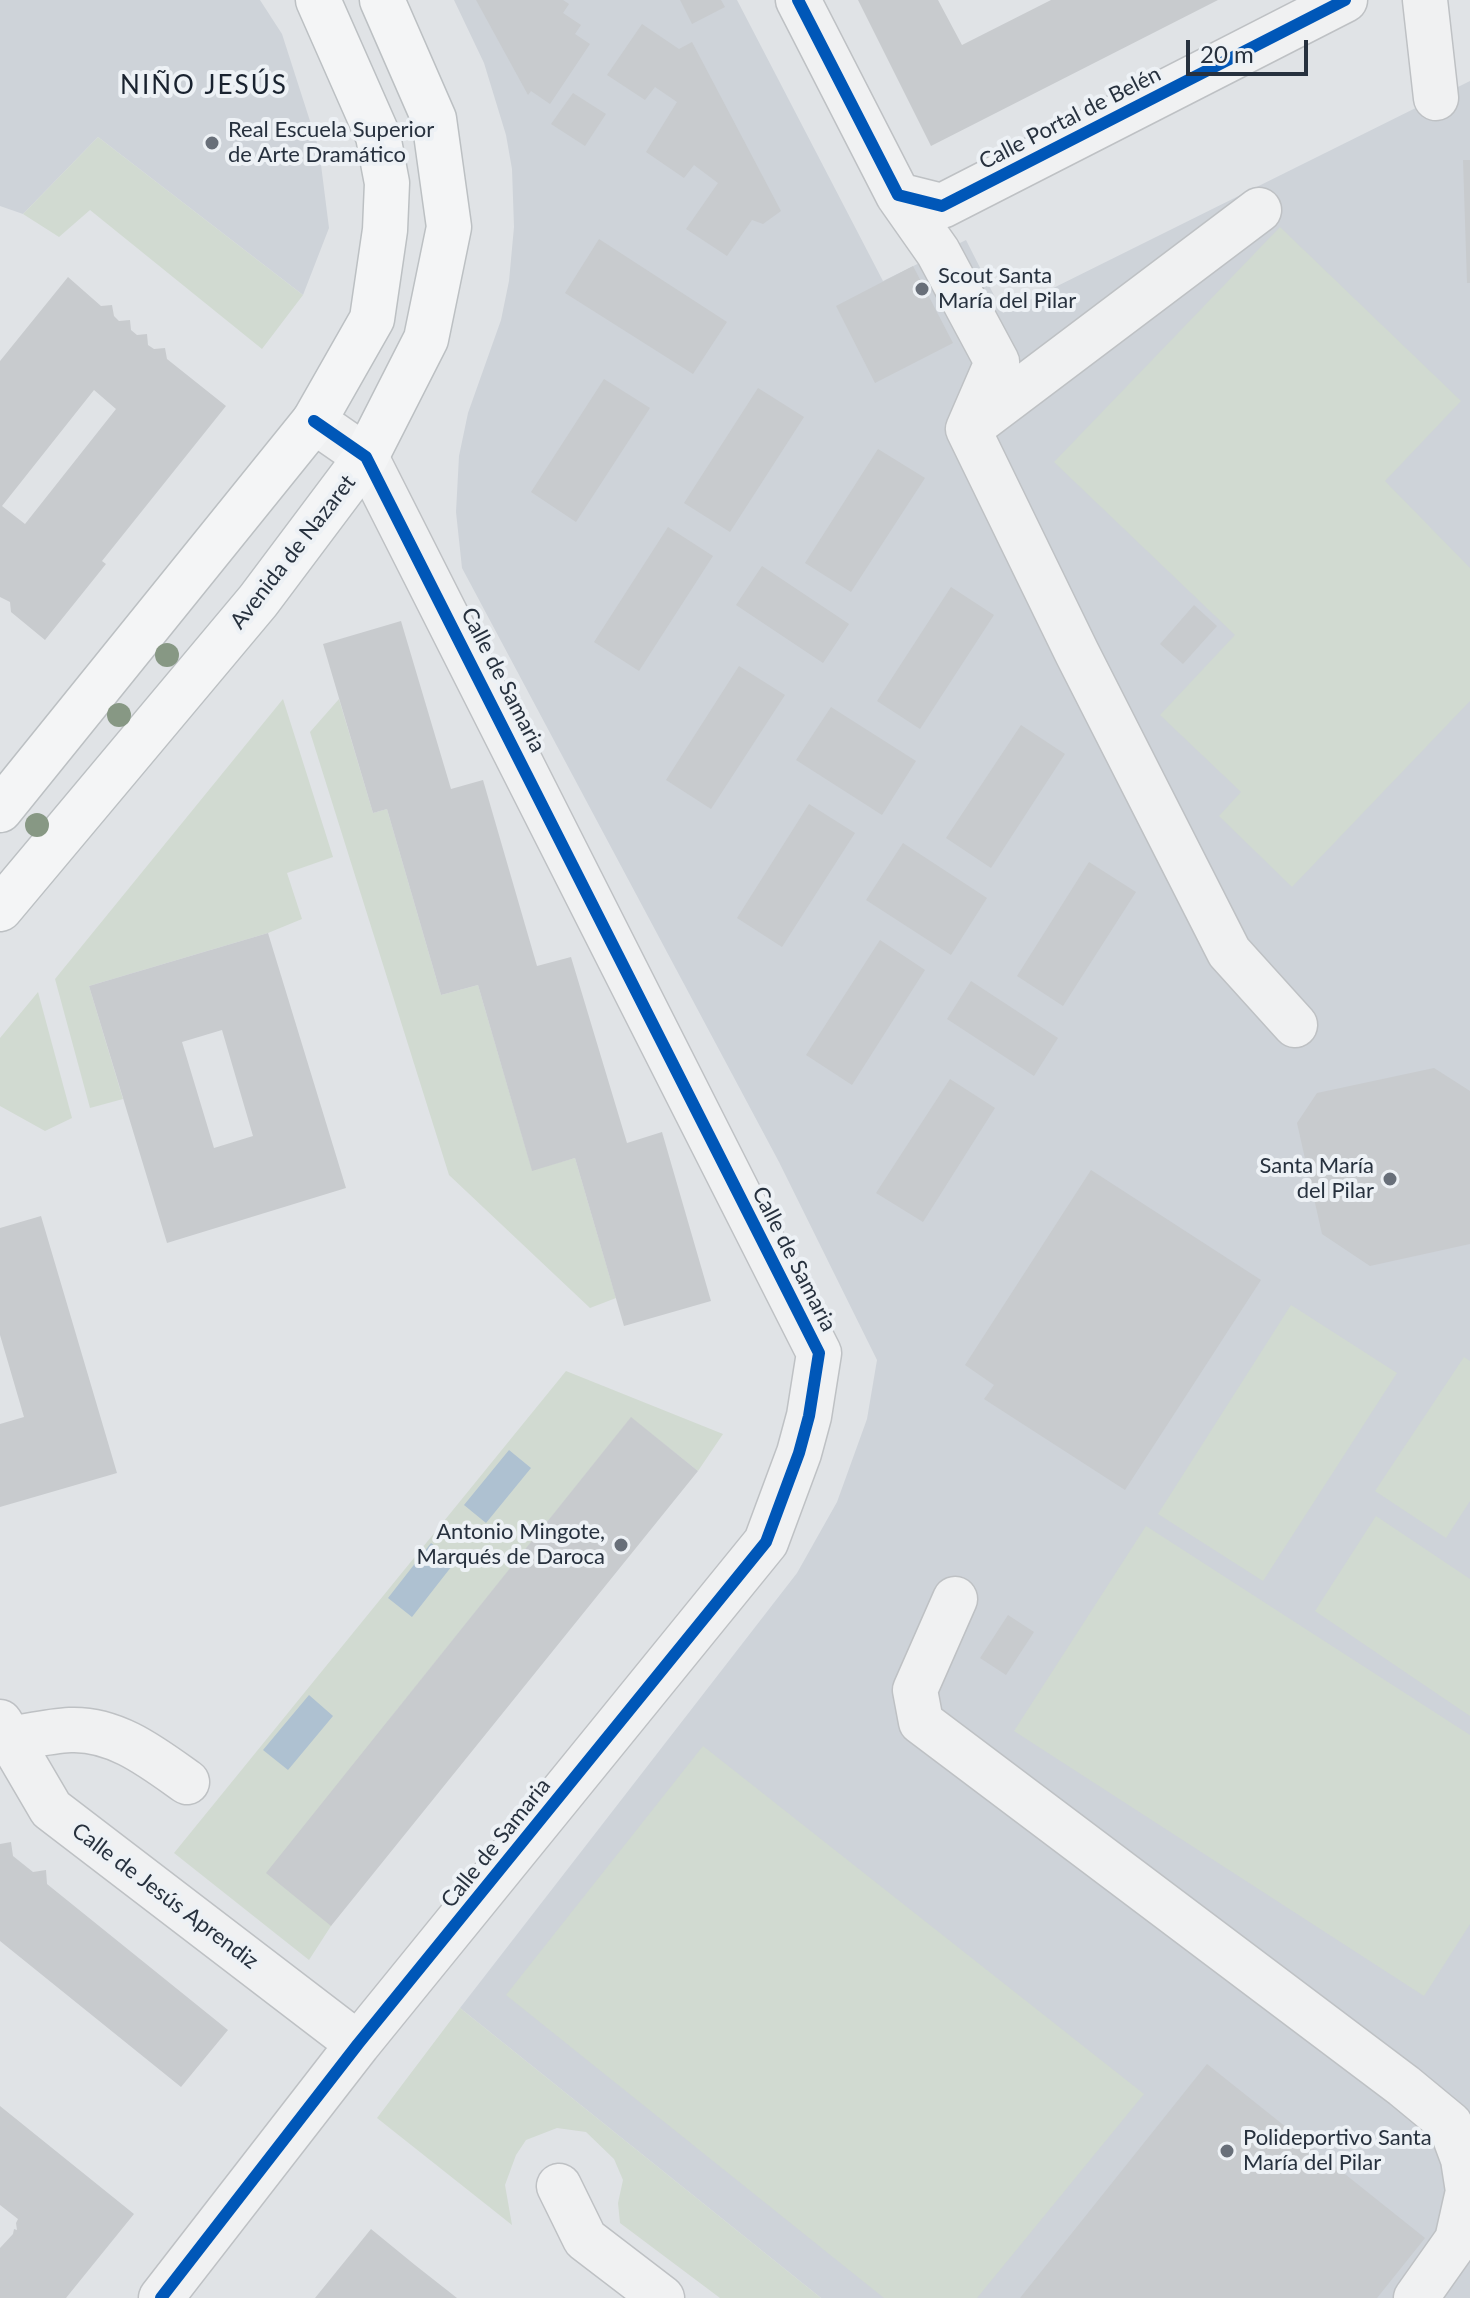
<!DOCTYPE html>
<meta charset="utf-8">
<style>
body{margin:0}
#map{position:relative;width:1470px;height:2298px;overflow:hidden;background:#e0e3e6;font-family:Lato,sans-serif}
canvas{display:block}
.scale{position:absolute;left:1186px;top:40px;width:122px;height:36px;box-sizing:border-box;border:4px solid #27313e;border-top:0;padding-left:10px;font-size:24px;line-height:28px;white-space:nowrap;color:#27313e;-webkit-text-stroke:6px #edf1f5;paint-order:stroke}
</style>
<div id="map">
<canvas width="1470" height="2298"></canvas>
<div class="scale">20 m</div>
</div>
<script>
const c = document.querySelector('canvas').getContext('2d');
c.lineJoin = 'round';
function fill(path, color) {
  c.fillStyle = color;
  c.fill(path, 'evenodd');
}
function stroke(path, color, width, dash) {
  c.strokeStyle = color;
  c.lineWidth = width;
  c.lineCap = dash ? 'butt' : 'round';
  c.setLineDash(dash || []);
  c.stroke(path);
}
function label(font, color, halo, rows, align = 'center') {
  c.font = font + ' Lato,sans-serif';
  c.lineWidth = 8;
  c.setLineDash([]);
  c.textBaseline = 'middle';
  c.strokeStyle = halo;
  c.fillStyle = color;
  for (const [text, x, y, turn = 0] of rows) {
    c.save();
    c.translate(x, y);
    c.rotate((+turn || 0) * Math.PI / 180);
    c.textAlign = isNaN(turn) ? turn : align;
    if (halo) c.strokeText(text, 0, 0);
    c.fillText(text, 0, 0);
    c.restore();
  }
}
const built = new Path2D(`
 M0,0h260l22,34 37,115 10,79 -26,67 -205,-158 -75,77 -23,-8z
 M454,0h283l146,281 83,-41 37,73 467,-232v2217h-649l-361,-290 337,-435 40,-71 30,-83 10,-59 -98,-198 -317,-594 -6,-56 3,-56 9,-43 33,-93 8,-39 5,-54 -2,-58 -6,-34 -22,-72z`);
const green = new Path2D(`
 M98,137l205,158 -41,54 -172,-139 -31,27 -36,-23z
 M1280,227l181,174 -76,80 85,87v133l-178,186 -73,-71 22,-24 -81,-77 75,-80 -181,-173z
 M283,699l50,158 -46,16 15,46 -34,14 -179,53 34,113 -33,9 -35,-129z
 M339,699l34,114 14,-4 54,186 37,-10 54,185 43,-12 41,140 -26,10 -141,-133 -139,-443z
 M38,992l34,126 -27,13 -45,-25v-68z
 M1291,1305l106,68 -134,208 -105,-67z
 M1464,1357l6,4v140l-24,37 -71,-47z
 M566,1371l157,63 -25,37 -67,-53 -242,302 -58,206 -22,34 -135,-107z
 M1376,1516l94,63v137l-155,-105z
 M1146,1526l324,209v189l-46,72 -410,-265z
 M703,1746l441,348 -167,204h-93l-378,-303z
 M460,2008l361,290h-101l-100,-75 -2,-20 5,-23 -9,-21 -28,-27 -29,-4 -31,12 -10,15 -11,30 7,40 -135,-107z`);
const water = new Path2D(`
 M509,1450l22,18 -45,55 -22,-18z
 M431,1543l24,19 -43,55 -24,-19z
 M309,1695l24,21 -45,54 -25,-20z`);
const building = new Path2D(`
 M476,0h87l6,4 -6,9 18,12 -6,9 15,10 -40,60 -19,-13 -3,4z
 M680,0h41l4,7 -33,17z
 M858,0h80l24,45 89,-45h167l-287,146z
 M642,24l37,25 13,-7 89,169 -18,13 -11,-4 -25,36 -41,-27 32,-46 -24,-18 -10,13 -38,-26 31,-50 -22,-15 -10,13 -38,-25z
 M573,93l33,21 -21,32 -34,-22z
 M1463,160h7v123h-3z
 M599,239l128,83 -34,52 -128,-81z
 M913,266l40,77 -78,40 -39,-77z
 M68,277l33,29 11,-1 2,11 5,5 11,-1 1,10 6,5 10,-1 1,11 6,4 11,-1 2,11 59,47 -124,155 4,3 -61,76 -34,-28 -1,-10 -10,-5v-236zM94,390l22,19 -91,115 -23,-18z
 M604,379l46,29 -74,114 -45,-30z
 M758,388l46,29 -74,115 -46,-29z
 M878,449l47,29 -74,114 -46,-29z
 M668,527l45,29 -74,115 -45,-29z
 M762,566l87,58 -26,39 -87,-58z
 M951,587l43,28 -74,114 -43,-28z
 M1194,605l23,21 -34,38 -23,-20z
 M401,621l50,168 32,-9 54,186 34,-9 56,186 35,-11 49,169 -87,25 -49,-168 -43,13 -54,-186 -37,10 -54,-186 -14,4 -50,-169z
 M739,666l46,29 -74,114 -45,-29z
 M831,707l85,54 -34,54 -86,-55z
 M1021,725l44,29 -74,114 -45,-30z
 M809,804l46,29 -73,114 -45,-29z
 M903,843l84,55 -36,57 -85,-55z
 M1089,862l47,30 -73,114 -46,-30z
 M268,933l78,255 -179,55 -78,-257zM222,1030l31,106 -39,12 -32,-106z
 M880,940l45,30 -73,115 -46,-30z
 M971,981l87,57 -24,38 -87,-57z
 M1434,1068l36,23v153l-100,22 -48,-32 -25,-111 20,-30z
 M950,1079l45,29 -72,114 -47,-29z
 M1091,1170l170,110 -136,210 -141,-91 10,-14 -29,-20z
 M41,1216l76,257 -117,34v-83l24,-7 -24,-82v-107z
 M631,1417l67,54 -367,455 -65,-53z
 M1008,1615l26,17 -28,43 -26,-17z
 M11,1842l2,14 20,16 13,-2 1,14 181,146 -47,57 -181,-146v-97z
 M1207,2064l218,174 -48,60h-357z
 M0,2106l134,108 -68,84h-66v-50l13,-14 1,-5 3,1 -1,-7 2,-4 -18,-14z
 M371,2229l44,36 42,33h-142z`);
const minor = new Path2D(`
 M798,0l100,195 44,11 403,-206
 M1425,0l11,98
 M898,195l40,57 59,110 -29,67 109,224 152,299 66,73
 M970,428l289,-218
 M955,1599l-40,91 6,32 483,364 46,38 13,35 5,32 -11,49 -41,58
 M0,1722l51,87 307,235
 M9,1739c20,-3 41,-8 61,-9 45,-2 82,27 117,52
 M559,2186l26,53 77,59
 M161,2298l197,-254 408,-502 33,-89 10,-37 10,-63 -453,-896 -52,-36`);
const major = new Path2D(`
 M0,810l314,-389 58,-102 13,-89 2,-47 -9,-47 -60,-136
 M0,909l258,-308 108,-144 60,-118 23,-112 -15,-108 -52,-119`);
const cycleway = new Path2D(`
 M798,0l100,195 44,11 403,-206
 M161,2298l197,-254 408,-502 33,-89 10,-37 10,-63 -453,-896 -52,-36`);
const trees = [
 [167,655],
 [119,715],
 [37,825]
];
const markers = [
 [212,143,8,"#686f79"],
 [922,289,8,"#686f79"],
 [1390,1179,8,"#686f79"],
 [621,1545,8,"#686f79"],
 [1227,2151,8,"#686f79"]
];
const streetNames = [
 ["Calle Portal de Belén",1070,118,-27],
 ["Avenida de Nazaret",293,552,-52],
 ["Calle de Samaria",503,680,63],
 ["Calle de Samaria",794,1259,63],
 ["Calle de Samaria",496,1843,-51],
 ["Calle de Jesús Aprendiz",165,1896,37]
];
const poiNames = [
 ["Real Escuela Superior",228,130],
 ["de Arte Dramático",228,155],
 ["Scout Santa",938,276],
 ["María del Pilar",938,301],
 ["Santa María",1374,1166,"right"],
 ["del Pilar",1374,1191,"right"],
 ["Antonio Mingote,",605,1532,"right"],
 ["Marqués de Daroca",605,1557,"right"],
 ["Polideportivo Santa",1243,2138],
 ["María del Pilar",1243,2163]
];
const quarterNames = [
 ["NIÑO JESÚS",204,86]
];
fill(built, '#ced3d9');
fill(green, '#d1dad1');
fill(water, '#aec1d1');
fill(building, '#c8cbce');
stroke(minor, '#bec1c4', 47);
stroke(major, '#bcc0c3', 47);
stroke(minor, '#f0f1f2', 44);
stroke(major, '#f4f5f6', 44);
stroke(cycleway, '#0057b8', 12);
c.fillStyle = '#879884';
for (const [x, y] of trees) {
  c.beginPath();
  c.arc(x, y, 12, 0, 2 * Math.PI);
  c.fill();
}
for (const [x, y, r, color] of markers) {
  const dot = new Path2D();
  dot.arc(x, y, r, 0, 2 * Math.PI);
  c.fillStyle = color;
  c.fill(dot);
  stroke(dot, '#edf1f5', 3);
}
label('22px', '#27313e', '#edf1f5', streetNames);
label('22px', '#27313e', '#edf1f5', poiNames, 'left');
c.letterSpacing = '2px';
label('26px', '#19222f', '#edf1f5', quarterNames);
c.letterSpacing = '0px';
</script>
